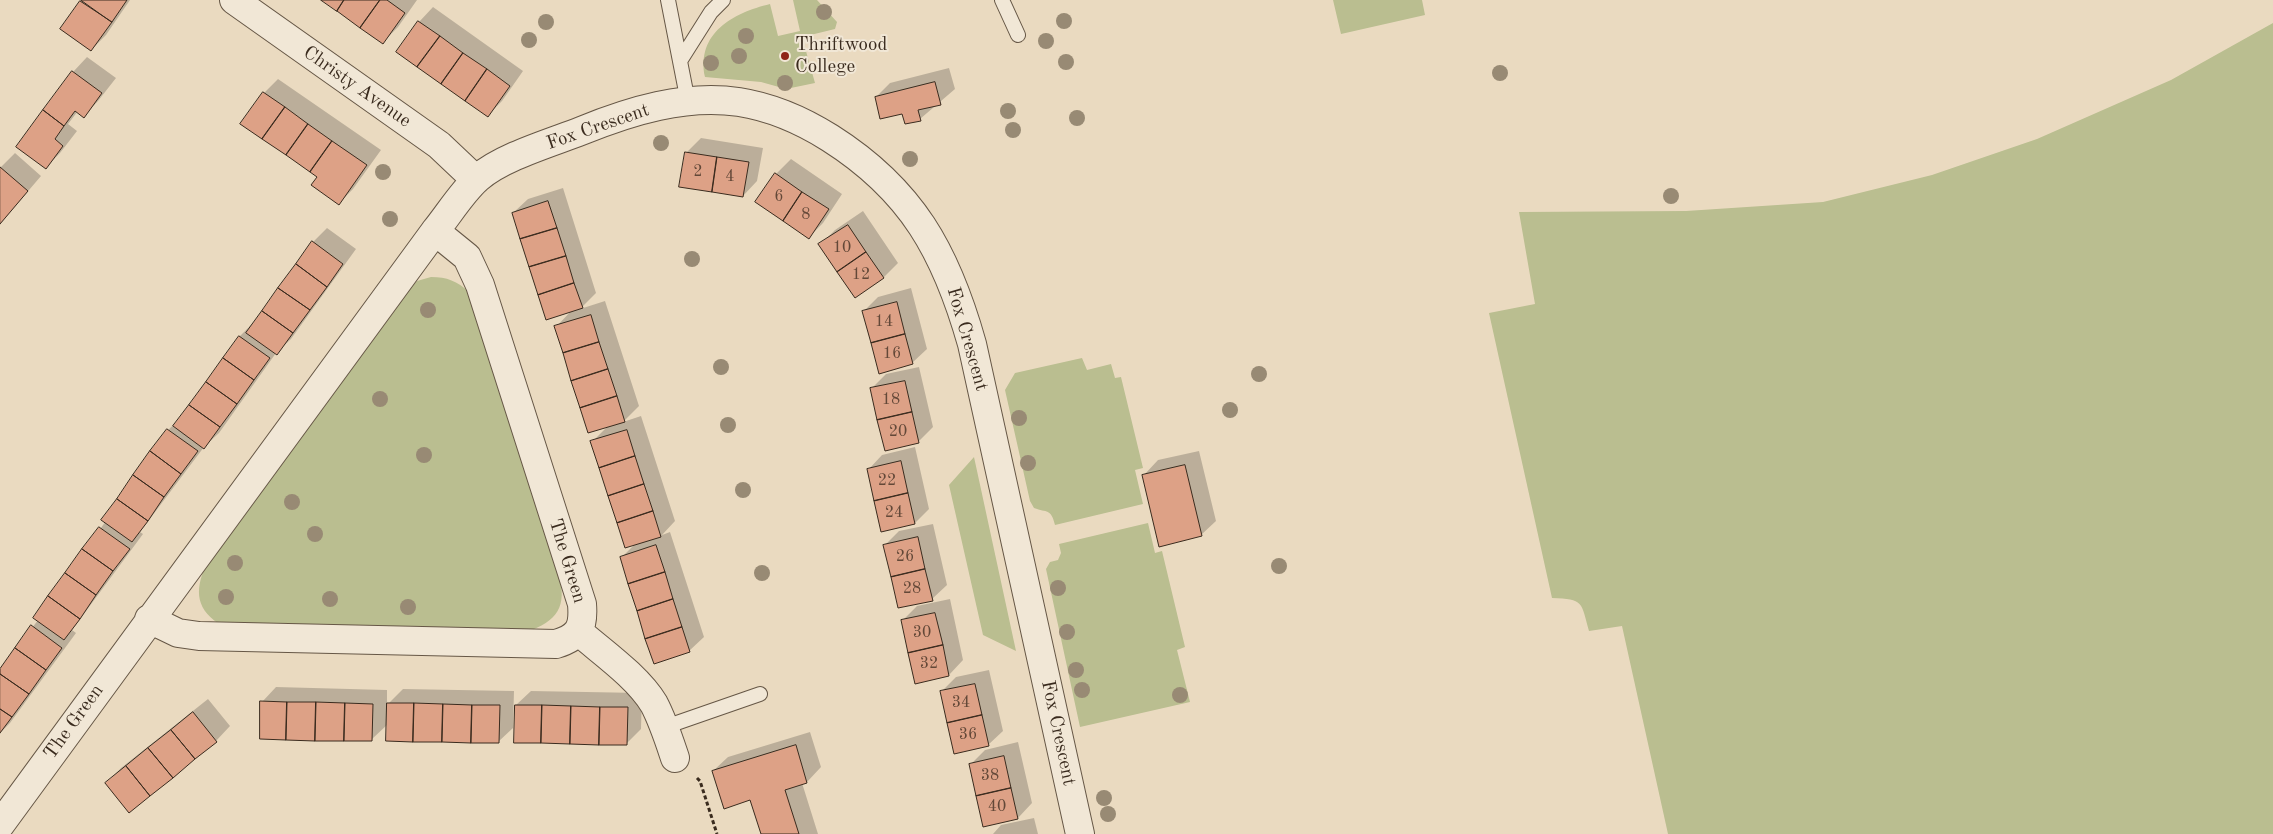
<!DOCTYPE html>
<style>
body{margin:0}
canvas{display:block;background:#eadac0}
</style>
<canvas width="2273" height="834"></canvas>
<script>
const c = document.querySelector('canvas').getContext('2d');
c.lineJoin = 'round';
function fill(path, color) {
  c.fillStyle = color;
  c.fill(path, 'evenodd');
}
function stroke(path, color, width, dash) {
  c.strokeStyle = color;
  c.lineWidth = width;
  c.lineCap = dash ? 'butt' : 'round';
  c.setLineDash(dash || []);
  c.stroke(path);
}
function label(font, color, halo, rows, align = 'center') {
  c.font = font + ' "Old Standard TT",serif';
  c.lineWidth = 4;
  c.setLineDash([]);
  c.textBaseline = 'middle';
  c.strokeStyle = halo;
  c.fillStyle = color;
  for (const [text, x, y, turn = 0] of rows) {
    c.save();
    c.translate(x, y);
    c.rotate((+turn || 0) * Math.PI / 180);
    c.textAlign = isNaN(turn) ? turn : align;
    if (halo) c.strokeText(text, 0, 0);
    c.fillText(text, 0, 0);
    c.restore();
  }
}
const green = new Path2D(`
 M793,0h24l20,22 -2,7 -33,8 13,46 -29,6 -25,-7 -56,-5c-9,-44 28,-64 65,-73l8,32 22,-5z
 M1333,0h89l3,15 -84,19z
 M2273,23v811h-605l-46,-208 -33,5c-8,-29 -5,-32 -37,-33l-63,-285 46,-9 -16,-92 167,-1 137,-9 109,-27 105,-36 134,-59z
 M431,277c16,0 26,4 38,15l90,282c8,33 -1,47 -33,58l-303,-6c-27,-15 -29,-35 -17,-61l199,-271 12,-13z
 M1082,358l5,12 24,-6 4,14 6,-1 22,91 -8,2 8,34 -88,21c-4,-17 -8,-12 -21,-17l-4,-7 -25,-111 10,-17z
 M974,457l42,194 -33,-16 -34,-150z
 M1148,523l7,30 7,-2 23,96 -8,3 13,52 -110,25 -34,-158 4,-7 8,-2 3,-7 -2,-9z`);
const shadow = new Path2D(`
 M82,0h48l-24,35 -15,15 -29,-21z
 M323,0h94l-19,27 -15,15z
 M433,7l90,64 -21,30 -14,14 -69,-93z
 M87,57l29,21 -18,23 -14,15 -6,-5 -10,13 9,7 -17,22 -14,14 -28,-21 55,-74z
 M949,68l6,21 -35,30 -44,-22 14,-14z
 M278,79l103,71 -28,39 -14,14 -21,-26 -54,-84z
 M701,138l62,10 -6,33 -14,15 -57,-43z
 M15,153l26,23 -41,48v-56z
 M791,159l51,35 -19,29 -14,14 -52,-35 19,-28z
 M563,188l33,105 -16,16 25,-8 34,105 -16,16 18,-6 34,105 -13,14 8,-3 34,105 -15,14 -68,-93 14,-14 -43,-102 16,-16 -52,-99 16,-17 -59,-97 15,-14z
 M863,211l35,52 -14,14 -64,-32 15,-15z
 M327,228l29,21 -65,90 -15,14 -57,80 -15,14 -64,85 3,2 -71,96 4,3 -66,90 -10,10v-62l38,-51 130,-190 15,-14 57,-80 14,-14 59,-80z
 M911,288l16,61 -15,14 -48,-52 14,-14z
 M919,367l14,60 -15,15 -46,-54 14,-14z
 M915,447l14,62 -14,14 -47,-53 14,-15z
 M1199,451l17,70 -15,14 -57,-60 14,-15z
 M933,524l14,61 -15,14 -47,-54 14,-14z
 M950,599l13,61 -14,15 -33,7 -14,-61 15,-15z
 M989,670l14,61 -15,14 -47,-53 15,-15z
 M276,687l111,3v15l16,-16 111,2 -1,37 -15,14 -110,-18 -17,16 -109,-38z
 M531,691l111,2 -1,36 -15,15 -110,-39z
 M208,699l22,27 -14,15 -87,70 -22,-28 14,-15z
 M810,732l11,35 -14,15 -5,1 16,51h-56l-11,-35 -38,-28 15,-14z
 M1018,742l14,61 -14,15 -47,-54 14,-14z
 M1034,818l4,16h-45l8,-9z`);
const building = new Path2D(`
 M81,0h46l-15,22z
 M321,0h23l-7,11z
 M344,0h36l-20,28 -23,-17z
 M380,0h7l18,13 -22,31 -23,-16z
 M80,1l32,21 -21,29 -31,-22z
 M418,21l22,15 -23,31 -21,-15z
 M440,36l23,17 -22,31 -24,-17z
 M463,53l24,16 -22,32 -24,-17z
 M487,69l23,17 -22,31 -23,-16z
 M72,71l30,22 -18,25 -9,-7 -11,15 -21,-16z
 M935,82l6,23 -23,5 3,11 -16,3 -3,-10 -22,5 -5,-22z
 M263,92l22,15 -23,32 -22,-15z
 M285,107l23,17 -22,31 -24,-16z
 M43,110l21,16 -9,13 8,7 -17,23 -30,-22z
 M308,124l24,17 -22,31 -24,-17z
 M332,141l35,24 -28,40 -28,-20 6,-8 -7,-5z
 M685,152l32,5 -5,35 -33,-5z
 M717,157l32,5 -6,35 -31,-5z
 M0,167l28,24 -28,33z
 M775,173l27,19 -19,29 -28,-19z
 M802,192l27,17 -20,30 -26,-18z
 M548,201l9,27 -37,11 -8,-26z
 M848,225l18,27 -29,20 -19,-28z
 M557,228l9,28 -37,11 -9,-28z
 M312,241l31,23 -16,23 -31,-23z
 M866,252l18,26 -29,20 -18,-26z
 M566,256l8,27 -36,12 -9,-28z
 M296,264l31,23 -17,23 -32,-22z
 M574,283l9,25 -37,12 -8,-25z
 M278,288l32,22 -17,23 -31,-22z
 M897,302l8,32 -34,9 -9,-32z
 M262,311l31,22 -16,22 -31,-22z
 M591,315l8,27 -36,11 -9,-27z
 M905,334l8,30 -34,10 -8,-31z
 M239,336l31,22 -16,22 -31,-22z
 M599,342l9,27 -37,12 -8,-28z
 M223,358l31,22 -17,24 -31,-22z
 M608,369l9,27 -37,12 -9,-27z
 M905,381l7,31 -35,8 -7,-32z
 M206,382l31,22 -17,23 -31,-22z
 M617,396l8,26 -37,11 -8,-25z
 M189,405l31,22 -16,22 -31,-23z
 M912,412l7,31 -34,8 -8,-31z
 M167,429l31,22 -17,23 -31,-23z
 M627,430l8,26 -36,12 -9,-27z
 M150,451l31,23 -17,23 -31,-22z
 M635,456l9,28 -36,12 -9,-28z
 M901,461l7,32 -34,8 -7,-32z
 M1185,465l17,71 -43,11 -17,-72z
 M133,475l31,22 -16,24 -31,-22z
 M644,484l9,27 -36,12 -9,-27z
 M908,493l7,31 -34,8 -7,-31z
 M117,499l31,22 -16,21 -31,-22z
 M653,511l8,26 -36,11 -8,-25z
 M99,527l31,22 -17,22 -31,-22z
 M918,537l7,32 -34,8 -8,-32z
 M656,545l9,27 -37,12 -8,-27z
 M82,549l31,22 -17,24 -31,-22z
 M925,569l8,32 -35,7 -7,-31z
 M665,572l8,27 -36,12 -9,-27z
 M65,573l31,22 -16,24 -32,-23z
 M48,596l32,23 -16,21 -31,-22z
 M673,599l9,28 -37,12 -8,-28z
 M935,613l8,32 -35,8 -7,-33z
 M31,625l31,23 -16,22 -31,-22z
 M682,627l8,25 -36,12 -9,-25z
 M943,645l6,31 -34,8 -7,-31z
 M15,648l31,22 -17,24 -29,-20v-5z
 M0,674l29,20 -17,23 -12,-8z
 M975,684l7,31 -35,8 -7,-32z
 M260,701l27,1 -1,38 -26,-1z
 M287,702h29l-1,39 -29,-1z
 M316,702l29,1 -1,38h-29z
 M345,703l28,1 -1,37h-28z
 M387,703h27l-1,39 -27,-1z
 M414,703l29,1 -1,38h-29z
 M443,704l29,1 -1,38 -29,-1z
 M472,705h28l-1,38h-28z
 M515,705h27l-1,38h-27z
 M542,705l29,1 -1,38 -29,-1z
 M571,706l29,1 -1,38 -29,-1z
 M600,707h28l-1,38h-28z
 M0,709l12,8 -12,16z
 M193,712l24,30 -22,17 -24,-29z
 M982,715l7,31 -35,8 -7,-31z
 M171,730l24,29 -22,19 -25,-30z
 M796,745l11,38 -22,7 14,44h-38l-11,-34 -26,9 -12,-38z
 M148,748l25,30 -23,18 -24,-30z
 M1004,756l7,32 -35,8 -7,-32z
 M126,766l24,30 -21,17 -24,-30z
 M1011,788l7,31 -35,8 -7,-31z`);
const path = new Path2D(`
 M697,778l3,3 17,53`);
const service = new Path2D(`
 M668,0l20,102
 M1002,0l16,35
 M680,61l31,-49 12,-12
 M665,727l95,-33`);
const minor = new Path2D(`
 M234,0l205,145 37,35
 M149,619l29,14 21,3 357,8c23,-7 28,-16 26,-40l-102,-319 -13,-28 -32,-26
 M579,632c23,20 59,45 75,72 9,17 15,36 21,54
 M0,825l435,-594c14,-17 27,-39 43,-53 24,-21 72,-35 103,-47 49,-20 104,-37 158,-29 32,5 64,19 91,36 82,52 116,114 142,206l108,490`);
const trees = [
 [824,12],
 [1064,21],
 [546,22],
 [746,36],
 [529,40],
 [1046,41],
 [739,56],
 [1066,62],
 [711,63],
 [1500,73],
 [785,83],
 [1008,111],
 [1077,118],
 [1013,130],
 [661,143],
 [910,159],
 [383,172],
 [1671,196],
 [390,219],
 [692,259],
 [428,310],
 [721,367],
 [1259,374],
 [380,399],
 [1230,410],
 [1019,418],
 [728,425],
 [424,455],
 [1028,463],
 [743,490],
 [292,502],
 [315,534],
 [235,563],
 [1279,566],
 [762,573],
 [1058,588],
 [226,597],
 [330,599],
 [408,607],
 [1067,632],
 [1076,670],
 [1082,690],
 [1180,695],
 [1104,798],
 [1108,814]
];
const markers = [
 [785,56,5,"#8f2418"]
];
const numberNames = [
 ["2",698,172],
 ["4",730,177],
 ["6",779,197],
 ["8",806,215],
 ["10",842,248],
 ["12",861,275],
 ["14",884,322],
 ["16",892,354],
 ["18",891,400],
 ["20",898,432],
 ["22",887,481],
 ["24",894,513],
 ["26",905,557],
 ["28",912,589],
 ["30",922,633],
 ["32",929,664],
 ["34",961,703],
 ["36",968,735],
 ["38",990,776],
 ["40",997,807]
];
const poiNames = [
 ["Thriftwood",795,45],
 ["College",795,67]
];
const streetNames = [
 ["Christy Avenue",357,87,35],
 ["Fox Crescent",598,127,-19],
 ["Fox Crescent",967,339,74],
 ["The Green",567,561,73],
 ["The Green",74,722,-54],
 ["Fox Crescent",1058,733,78]
];
fill(green, '#babe90');
fill(shadow, '#0003');
fill(building, '#dda186');
stroke(building, '#3a2b1e', 1);
stroke(service, '#665746', 16);
stroke(minor, '#665746', 30);
stroke(path, '#3a2b1e', 3, [4, 2.5]);
stroke(service, '#f1e7d6', 14);
stroke(minor, '#f1e7d6', 28);
c.fillStyle = '#988a74';
for (const [x, y] of trees) {
  c.beginPath();
  c.arc(x, y, 8, 0, 2 * Math.PI);
  c.fill();
}
for (const [x, y, r, color] of markers) {
  const dot = new Path2D();
  dot.arc(x, y, r, 0, 2 * Math.PI);
  c.fillStyle = color;
  c.fill(dot);
  stroke(dot, '#f1e7d6', 2);
}
label('16px', '#634838', null, numberNames);
label('19px', '#3a2b1e', '#f1e7d6', poiNames, 'left');
label('19px', '#3a2b1e', '#f1e7d6', streetNames);
</script>
